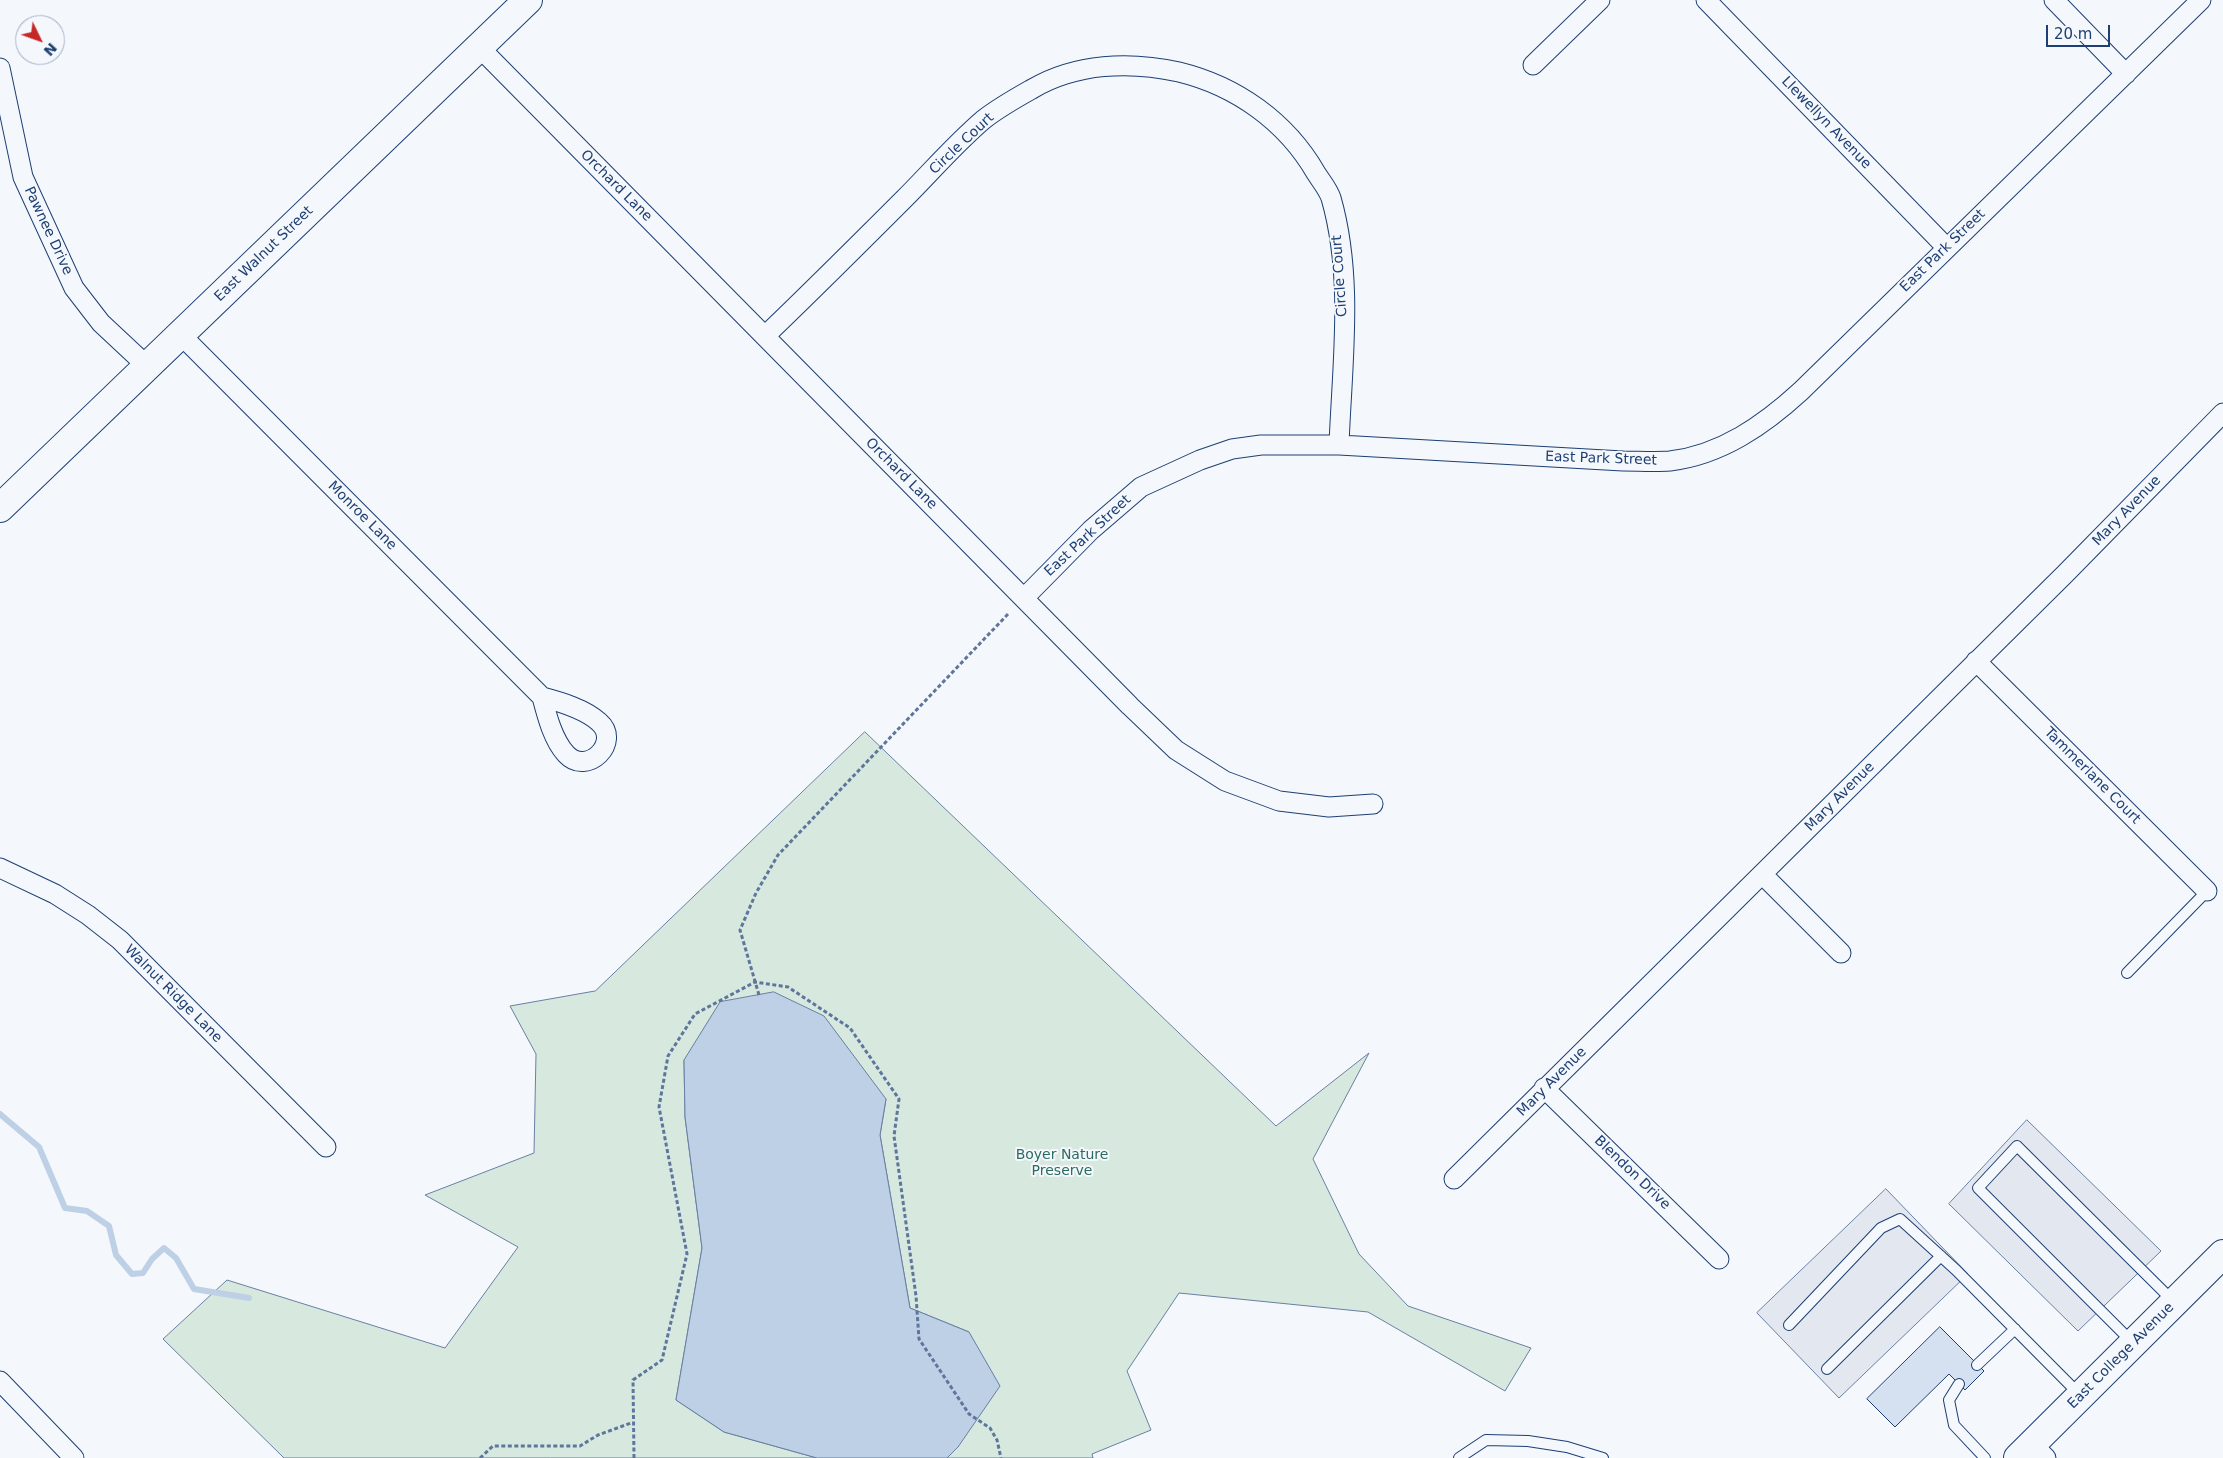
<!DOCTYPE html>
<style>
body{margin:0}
#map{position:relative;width:2223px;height:1458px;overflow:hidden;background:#f4f7fb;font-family:"DejaVu Sans",sans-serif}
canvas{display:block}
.north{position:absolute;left:15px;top:15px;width:50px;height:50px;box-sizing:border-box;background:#f4f7fb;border:1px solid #9eadc5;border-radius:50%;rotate:132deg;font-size:14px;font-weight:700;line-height:20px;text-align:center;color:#1d3f73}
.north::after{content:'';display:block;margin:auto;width:18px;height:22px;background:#c62828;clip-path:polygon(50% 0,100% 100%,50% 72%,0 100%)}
.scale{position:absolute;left:2046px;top:25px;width:64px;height:22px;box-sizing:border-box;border:2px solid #1d3f73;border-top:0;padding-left:6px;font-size:15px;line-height:18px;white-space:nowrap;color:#1d3f73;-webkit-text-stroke:4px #f4f7fb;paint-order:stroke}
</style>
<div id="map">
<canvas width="2223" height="1458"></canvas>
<div class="north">N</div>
<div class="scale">20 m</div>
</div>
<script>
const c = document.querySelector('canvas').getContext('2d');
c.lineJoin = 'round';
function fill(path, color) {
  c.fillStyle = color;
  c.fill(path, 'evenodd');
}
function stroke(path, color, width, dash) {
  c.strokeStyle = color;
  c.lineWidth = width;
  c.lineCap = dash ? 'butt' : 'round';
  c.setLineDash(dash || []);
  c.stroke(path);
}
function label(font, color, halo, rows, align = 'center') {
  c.font = font + ' "DejaVu Sans",sans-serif';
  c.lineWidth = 4;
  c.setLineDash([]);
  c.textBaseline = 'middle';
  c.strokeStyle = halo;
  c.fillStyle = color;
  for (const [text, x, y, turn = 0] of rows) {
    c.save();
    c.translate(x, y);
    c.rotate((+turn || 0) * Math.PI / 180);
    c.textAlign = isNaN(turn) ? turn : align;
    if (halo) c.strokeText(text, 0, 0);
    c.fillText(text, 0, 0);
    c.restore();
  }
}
const green = new Path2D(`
 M865,732l411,394 93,-73 -56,106 46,95 49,52 123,42 -26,43 -137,-79 -189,-19 -52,78 24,59 -59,24 1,4h-146l11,-11 11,-115 -59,-24 -30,-173 6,-36 -202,-39 1,57 17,131 -26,152 48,32 93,26h-533l-121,-119 64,-59 218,68 73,-101 -93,-52 109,-42 2,-99 -26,-48 85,-15z`);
const parking = new Path2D(`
 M2027,1120l134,131 -83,80 -129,-127z
 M1886,1189l82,85 -129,124 -82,-85z`);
const water = new Path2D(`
 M774,992l50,24 62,83 -6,36 30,173 59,24 31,54 -42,61 -11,11h-130l-93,-26 -48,-32 26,-152 -17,-131 -1,-57 36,-58z`);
const stream = new Path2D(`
 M0,1114l39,33 26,61 22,3 22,15 7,29 16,19 11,-1 9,-14 12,-11 12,10 18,31 55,9`);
const building = new Path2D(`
 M1940,1327l44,44 -19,19 -16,-16 -54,53 -28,-28z`);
const path = new Path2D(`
 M759,995l-19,-65 16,-37 22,-38 231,-242
 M480,1458l13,-12h87l18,-11 33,-12
 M634,1458l-1,-78 29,-20 25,-106 -28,-147 9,-51 27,-42 60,-32 33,5 62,41 49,71 -5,37 22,160 3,43 50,75 21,14 7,12 4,18`);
const lane = new Path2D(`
 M2127,973l80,-82
 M1789,1325l92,-97 19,-9 56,51 124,125
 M2132,1342l-154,-154 39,-42 157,156
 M1977,1365l38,-36
 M1827,1369l114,-113
 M1959,1384l-10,16 5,25 31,33
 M1459,1458l27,-18 42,1 39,6 36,11`);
const street = new Path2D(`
 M1706,0l240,247
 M2054,0l72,74
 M479,47l651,659 46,44 49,31 54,20 50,6 44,-3
 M1533,65l67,-65
 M0,68l23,109 51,111 27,35 46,43
 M181,335l361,362c5,19 11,43 24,57 21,23 56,-12 33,-32 -14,-13 -38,-20 -57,-25
 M765,336c47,-45 93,-91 139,-137 26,-26 51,-55 79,-79 15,-12 33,-22 49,-31 44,-26 98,-28 147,-17 57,14 107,49 137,101 5,8 12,16 15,25 23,80 11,166 8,247
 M1024,598l67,-68 50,-43 59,-27 32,-11 29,-4h78l284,16c15,0 32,1 47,0 51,-6 94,-36 131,-70l400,-391
 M1976,661l231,230
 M0,868l55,26 33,21 32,25 206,207
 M1762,874l79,79
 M1544,1088l175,171
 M1454,1179l612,-606 157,-160
 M0,1381l74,77
 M2032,1444l14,14`);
const secondary = new Path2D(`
 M0,508l528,-508
 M2018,1458l205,-204`);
const streetNames = [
 ["Llewellyn Avenue",1826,123,46],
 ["Circle Court",962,144,-43],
 ["Orchard Lane",616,186,45],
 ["Pawnee Drive",48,231,65],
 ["East Park Street",1943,251,-44],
 ["East Walnut Street",264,254,-44],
 ["Circle Court",1340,276,-94],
 ["East Park Street",1601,459,2],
 ["Orchard Lane",901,474,45],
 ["Mary Avenue",2127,511,-46],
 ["Monroe Lane",362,516,45],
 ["East Park Street",1088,536,-43],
 ["Tammerlane Court",2092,776,45],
 ["Mary Avenue",1840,797,-45],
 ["Walnut Ridge Lane",173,994,45],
 ["Mary Avenue",1552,1082,-45],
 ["Blendon Drive",1632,1173,44],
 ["East College Avenue",2121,1356,-45]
];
const parkNames = [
 ["Boyer Nature",1062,1155],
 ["Preserve",1062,1171]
];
fill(green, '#d7e8df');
stroke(green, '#687fa3', 1);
fill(parking, '#e3e8f0');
stroke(parking, '#687fa3', 1);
fill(water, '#bed0e5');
stroke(water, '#687fa3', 1);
stroke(stream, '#bed0e5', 6);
fill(building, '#d5e0f0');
stroke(building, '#1d3f73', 1);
stroke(lane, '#1d3f73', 12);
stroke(street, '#1d3f73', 21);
stroke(secondary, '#1d3f73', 30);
stroke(path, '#5e769c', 3, [4, 2.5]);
stroke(lane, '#f4f7fb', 10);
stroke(street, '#f4f7fb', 19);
stroke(secondary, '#f4f7fb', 28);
label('14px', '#1d3f73', '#f4f7fb', streetNames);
label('14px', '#2c6c60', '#f4f7fb', parkNames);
</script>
